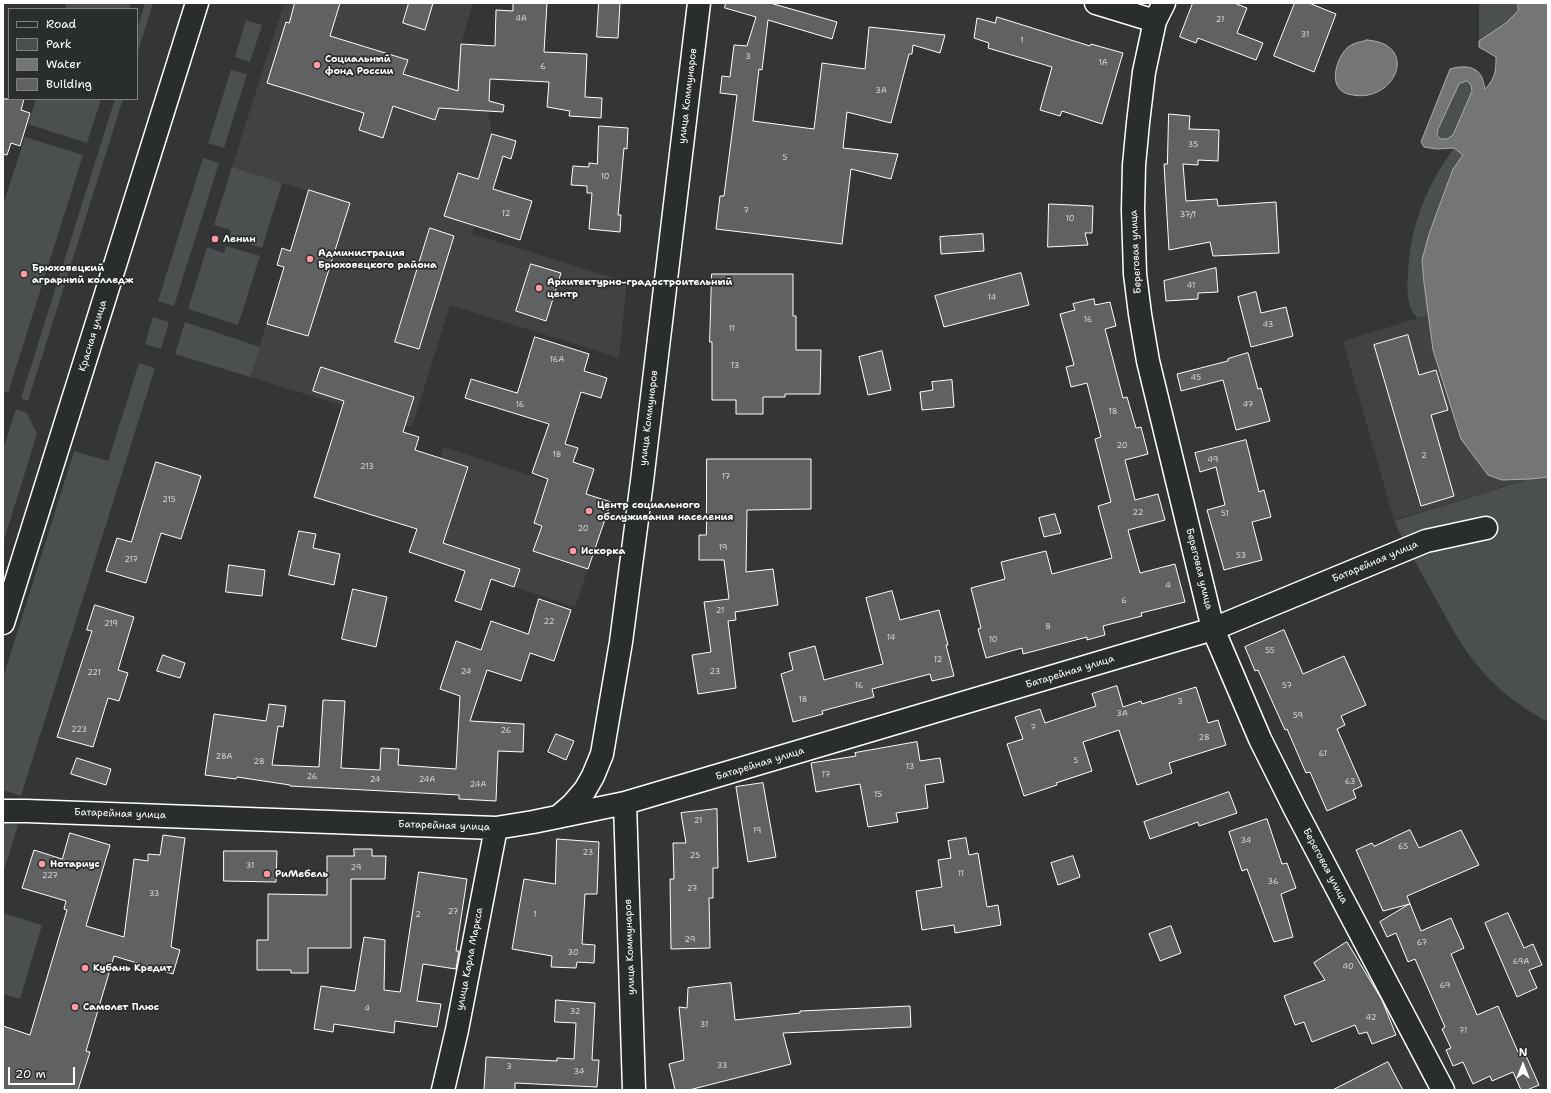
<!DOCTYPE html>
<meta charset="utf-8">
<style>
body{margin:0}
#map{position:relative;width:1551px;height:1093px;overflow:hidden;background:#333536;font-family:"Shantell Sans",sans-serif}
canvas{display:block}
.frame{position:absolute;inset:0;border:4px solid #fff;pointer-events:none}
.legend{position:absolute;left:8px;top:8px;width:130px;height:92px;box-sizing:border-box;background:#2a2d2e;border:1px solid #7f8182;margin:0;padding:5px 7px;list-style:none;font-size:12px;color:#fff}
.legend li{display:flex;align-items:center;gap:8px;height:20px}
.legend b{width:20px;border:1px solid #7f8182}
.north{position:absolute;left:1503px;top:1045px;width:40px;height:40px;-webkit-text-stroke:3px #2a2d2e;paint-order:stroke;rotate:0deg;font-size:11px;font-weight:700;line-height:16px;text-align:center;color:#fff}
.north::after{content:'';display:block;margin:auto;width:14px;height:18px;background:#fff;clip-path:polygon(50% 0,100% 100%,50% 72%,0 100%)}
.scale{position:absolute;left:8px;top:1067px;width:67px;height:18px;box-sizing:border-box;border:2px solid #fff;border-top:0;padding-left:5px;font-size:12px;line-height:14px;white-space:nowrap;color:#fff;-webkit-text-stroke:3px #2a2d2e;paint-order:stroke}
</style>
<div id="map">
<canvas width="1551" height="1093"></canvas>
<div class="frame"></div>
<ul class="legend">
<li><b style="height:5px;background:#2a2d2e"></b>Road</li>
<li><b style="height:11px;background:#4c4f50"></b>Park</li>
<li><b style="height:11px;background:#737576"></b>Water</li>
<li><b style="height:11px;background:#5f6162"></b>Building</li>
</ul>
<div class="north">N</div>
<div class="scale">20 m</div>
</div>
<script>
const c = document.querySelector('canvas').getContext('2d');
c.lineJoin = 'round';
function fill(path, color) {
  c.fillStyle = color;
  c.fill(path, 'evenodd');
}
function stroke(path, color, width, dash) {
  c.strokeStyle = color;
  c.lineWidth = width;
  c.lineCap = dash ? 'butt' : 'round';
  c.setLineDash(dash || []);
  c.stroke(path);
}
function label(font, color, halo, rows, align = 'center') {
  c.font = font + ' "Shantell Sans",sans-serif';
  c.lineWidth = 3.5;
  c.setLineDash([]);
  c.textBaseline = 'middle';
  c.strokeStyle = halo;
  c.fillStyle = color;
  for (const [text, x, y, turn = 0] of rows) {
    c.save();
    c.translate(x, y);
    c.rotate((+turn || 0) * Math.PI / 180);
    c.textAlign = isNaN(turn) ? turn : align;
    if (halo) c.strokeText(text, 0, 0);
    c.fillText(text, 0, 0);
    c.restore();
  }
}
const built = new Path2D(`
 M284,3h189l-12,41 31,2 -4,65 4,23 -13,42 -2,42 -5,16 155,48 -8,76 -169,-53 -38,122 -162,-50 34,-110 -7,-2 5,-17 8,2 18,-59 -76,-24z
 M1429,315l4,35 6,14 63,116 28,-1 -136,41 -51,-179z
 M444,447l167,55 -36,105 -166,-55z`);
const green = new Path2D(`
 M66,3h65l-2,6h-64z
 M145,3h8l-16,52v-26z
 M1479,3h39v8l-12,12 -27,18z
 M246,20l16,5 -12,37 -15,-5z
 M231,70l16,4 -23,74 -16,-5z
 M1467,81l4,4 1,6 -19,44 -6,4h-7l-3,-4 1,-6 21,-45z
 M36,99h65l-14,44 -59,-19z
 M115,99h8l-95,302 -7,-3z
 M25,137l58,18 -75,238 -5,-2v-186z
 M1454,148l9,7 -10,14 -24,65 -7,26 2,23 5,32 -12,3c-11,-13 -10,-29 -9,-46 3,-48 18,-85 46,-124z
 M203,158l16,5 -45,143 -16,-5z
 M232,167l50,16 -20,65 -33,-10 2,-8 -17,-5z
 M226,246l34,10 -22,69 -50,-16 19,-62 17,6z
 M153,317l16,5 -8,27 -16,-5z
 M185,322l75,25 -10,30 -75,-23z
 M139,363l16,5 -134,428 -18,-6v-112l71,-227 34,10z
 M16,409l11,4 10,21 -34,109v-93z
 M1548,477v245c-26,-14 -52,-33 -71,-57 -15,-18 -26,-38 -37,-59 -16,-28 -32,-56 -46,-85l136,-42z
 M3,823l15,2 -15,48z
 M3,913l39,12 -22,74 -17,-5z`);
const water = new Path2D(`
 M1518,3h30v474l-18,2 -28,1 -14,-5 -27,-36 -28,-89 -9,-67 -2,-23 7,-26 24,-65 10,-14 -9,-7 -18,1 -12,-2 -3,-5 29,-73c10,-3 23,-4 30,5 3,4 4,11 5,15 10,-10 11,-18 11,-32l-17,-10v-6l27,-18 12,-12zM1467,81l4,4 1,6 -19,44 -6,4h-7l-3,-4 1,-6 21,-45z
 M1367,40c55,4 27,67 -19,54 -21,-6 -12,-35 -1,-46 5,-5 14,-6 20,-8z`);
const building = new Path2D(`
 M295,3h45l-10,33 78,24 -5,14 55,17 3,-47 34,2 1,-36 17,1v-8h34l-3,49 43,2 -2,43 17,1 -1,20 -32,-2 1,-5 -23,-4 2,-25 -59,-3 -1,22 15,4 -1,7 -64,-4 -4,12 -42,-14 -10,32 -24,-8 5,-17 -97,-30 19,-61 3,1z
 M409,3h24l-8,27 -22,-7z
 M599,3h21l-2,35 -21,-1z
 M726,3h44l67,19 -5,17 -64,-19 -6,50 -3,-1 -6,52 61,8 8,-66 43,6 4,-42 76,8 -5,18 -27,-8 -1,9h-3l-18,69 -44,-11 -4,36 55,6 -7,25 -40,-10 -9,75 -126,-15 4,-33h4l13,-101 -17,-2 2,-17 8,1 4,-32 13,1 9,-29 -31,-9z
 M1193,3h41l13,5 -10,25 26,10 -7,17 -58,-22 -2,5 -16,-6z
 M1295,3h14l27,11 -22,58 -40,-16z
 M997,17l93,29 1,-2 32,9 -21,71 -40,-13 -2,5 -20,-6 12,-43 -64,-19 1,-5 -15,-5 3,-20 18,5z
 M3,99h21l-3,11 9,3 -10,33 -9,-3 -4,12 -4,-1z
 M1169,114l21,2 -1,13 30,1 -1,31 -20,-1v5l-15,-1 3,37 31,-2 1,7 58,-4 3,51 -66,3 -3,-14 -41,8 -5,-86h3z
 M599,126l29,2 -1,21 -3,-1 -6,67h3l-1,17 -31,-3 3,-36h-5v-7l-16,-1 2,-19 16,1v-4l8,1z
 M492,134l24,7 -5,18 -8,-3 -10,33 39,12 -12,39 -76,-24 14,-43 20,6z
 M309,190l41,13 -42,133 -41,-12 17,-57 -7,-2 5,-17 8,3z
 M1049,204l44,2 -1,27h-7l3,12 -40,2z
 M430,228l24,8 -35,113 -24,-7z
 M983,234l1,17 -43,3 -1,-17z
 M531,264l30,9 -15,48 -30,-10z
 M1216,268l2,24 -20,1v6l-32,2 -2,-20z
 M1021,273l8,32 -85,22 -9,-31z
 M712,274h81v42h3v34h25l-1,44h-35v3h-22v17h-27v-14h-24v-58h-2z
 M1256,292l5,21 25,-6 7,29 -42,11 -13,-50z
 M1094,299l1,6 15,-3 6,24 -11,3 18,69 4,-1 9,31 5,-1 7,27 -23,6 10,40 23,-6 7,26 -37,10 12,43 35,-9 10,38 -44,11 1,3 -39,10 2,9 -18,5v-3l-64,17 -1,-6 -36,10 -8,-29 3,-1 -10,-40 34,-9 -4,-17 45,-11 6,23 60,-16 -14,-52 13,-4 -16,-63 6,-2 -14,-54 -16,4 -5,-20 8,-2 -14,-51 15,-4 -2,-6z
 M1408,335l11,40 17,-5 12,40 -17,5 23,81 -33,10 -47,-161z
 M535,337l54,17 -5,17 23,7 -6,20 -20,-6 -16,52 13,4 -5,14 21,7 -8,25 25,8 -23,67 -55,-18 9,-25 -8,-3 14,-44 -16,-6 17,-49 -84,-26 6,-19 46,14z
 M882,351l9,39 -23,5 -9,-38z
 M1248,353l10,36 3,-1 9,33 -34,9 -13,-50 -42,11 -4,-17 51,-13v-2z
 M321,367l93,30 -11,35 16,5 -4,13 53,17 -25,76 77,26 -6,18 -23,-8 -10,31 -26,-9 10,-30 -56,-19 8,-23 -103,-32 30,-96 -31,-10z
 M952,380l2,27 -32,3 -2,-18 13,-2 -1,-8z
 M1246,440l13,52 5,-2 7,27 -19,5 10,38 -38,10 -17,-60 18,-5 -9,-38 -16,5 -5,-19z
 M707,459h104v50l-64,1 -1,62 27,-3 5,36 -43,7 1,8 -8,1 8,67 -38,6 -6,-39 19,-3 -7,-50 25,-3 -5,-39h-25v-25h7z
 M156,462l45,14 -20,63 -20,-6 -15,50 -40,-12 11,-33 14,4z
 M1055,514l6,19 -17,4 -5,-19z
 M299,531l17,3 -3,14 27,6 -6,31 -45,-10z
 M229,565l36,5 -3,26 -36,-4z
 M353,589l34,8 -11,50 -34,-8z
 M892,591l8,29 39,-10 9,35h-2l8,31 -22,5 -2,-7 -58,15 2,8 -52,14 1,3 -30,8 -12,-48 12,-4 -4,-17 26,-7 9,34 59,-16 -17,-66z
 M539,599l32,11 -17,51 -24,-8 -9,28 -34,-11 -17,51 54,3 -1,28 -25,-1 -2,50 -37,-2v-4l-169,-9v-1l-53,-8 -1,2 -31,-4 9,-61 52,7 3,-17 17,2 -3,21 -5,-1 -6,39 47,2 4,-67 22,1 -4,67 39,2 1,-22 18,1 -1,16 58,4 4,-73 -20,-7 16,-48 25,9 10,-29 37,13z
 M95,605l39,12 -16,53 10,3 -9,28 -11,-3 -15,49 -36,-10 35,-106 -5,-1z
 M1284,630l19,44 41,-18 22,49 -25,11 4,9 -8,4 25,57 -9,4 3,8 -29,13 -17,-39 -4,1 -19,-44 -2,1 -27,-60 -3,1 -10,-24z
 M163,655l22,8 -5,15 -23,-7z
 M1117,686l6,21 18,-6 1,3 54,-17 12,36 10,-3 8,25 -57,18 3,10 -35,12 -18,-55 -36,12 9,29 -36,12 1,2 -33,11 -17,-52 16,-5 -8,-22 25,-8 5,14 51,-17 -4,-12z
 M556,734l18,7 -8,19 -18,-8z
 M917,742l3,19 20,-3 4,24 -19,3 3,23 -32,5 2,9 -30,5 -8,-43 -44,8 -5,-29 45,-7 -1,-3z
 M77,758l34,11 -5,16 -35,-11z
 M763,783l13,74 -28,5 -12,-75z
 M1229,792l8,21 -38,13 -1,-4 -48,17 -6,-17z
 M717,809l1,59h-5v30h-4l1,50 -39,1 -1,-70h4l-1,-36h13l-5,-30z
 M1267,819l15,45 5,-1 9,25 -15,6 12,43 -19,5 -27,-73 -5,2 -13,-39z
 M1410,830l9,18 42,-18 18,35 -72,31 3,8 -27,7 -27,-61 16,-7 2,3z
 M70,833l40,12 -24,81 38,11 10,-78 14,2v-7l12,1 3,-20 22,3 -14,109 9,3 -7,24 -59,-18 -28,95 4,1 -12,38h-75v-64l27,9 37,-125 -3,-1 2,-8 -44,-13 12,-38 28,9z
 M966,838l3,17 9,-2 9,54 11,-2 3,20 -46,8 -1,-8 -32,5 -6,-39 26,-4 -4,-27 13,-2 -3,-17z
 M557,839l42,3 -2,52h-12l-3,50 13,1 -1,18 -17,-1 -1,6 -25,-1 1,-11 -40,-7 12,-70 31,5z
 M354,849h18v7h14l-1,23h-34v69h-43v25h-17v-3h-34v-30h11v-46l59,1v-39h27z
 M224,851h53l-1,31 -52,-1z
 M1073,856l7,21 -22,8 -7,-22z
 M419,872l48,7 -11,72h3l-3,18 -33,-5 -6,37 24,3 -4,23 -42,-6 -1,12 -60,-9 -1,8 -19,-3 7,-43 34,5 9,-54 21,3 -1,50 16,2z
 M1410,904l11,27 30,-13 13,30 -13,6 26,61 21,-9 20,46 5,-3 16,36 -12,5h-6l-8,-18 -21,9 -2,-5 -17,8 -10,-22 -10,4 -7,-16 5,-2 -9,-19 3,-2 -30,-68 -7,3 -12,-29 -9,4 -7,-15z
 M1508,913l16,35 9,-4 9,21 -13,5 8,18 -20,9 -32,-74z
 M1171,926l10,27 -21,8 -11,-27z
 M1347,942l35,58 14,35 -24,9 -5,-12 -8,2 -4,-9 -43,17 -8,-20 -9,3 -11,-29 41,-16 -11,-17z
 M731,983l4,37 65,-7v-2l110,-5 1,21 -128,6 8,31 -102,26h-14l-6,-26 15,-4 -5,-53 8,1 1,-20z
 M556,1000l39,3 -3,57h7l-2,27 -82,-4v7h-31l2,-33 71,4v-3l17,1 2,-36 -21,-1z
 M1388,1062l15,28h-70z`);
const street = new Path2D(`
 M1096,3l59,18
 M1164,3l-9,18 -11,51 -6,51 -4,42 -1,45 2,64 5,40 8,47 65,268 47,110 35,70 148,281
 M3,623l194,-620
 M625,803l9,287
 M3,811h23l470,17 37,-6 92,-19 588,-174 213,-88 60,-13
 M558,817l15,-13 12,-14 8,-14 9,-22 19,-112 21,-161 57,-478
 M443,1090l14,-60 39,-202`);
const markers = [
 [317,65,4,"#ff9aa2"],
 [215,239,4,"#ff9aa2"],
 [310,259,4,"#ff9aa2"],
 [24,274,4,"#ff9aa2"],
 [539,288,4,"#ff9aa2"],
 [589,511,4,"#ff9aa2"],
 [573,551,4,"#ff9aa2"],
 [42,864,4,"#ff9aa2"],
 [267,874,4,"#ff9aa2"],
 [85,968,4,"#ff9aa2"],
 [75,1007,4,"#ff9aa2"]
];
const numberNames = [
 ["4А",521,19],
 ["21",1220,20],
 ["31",1305,35],
 ["1",1022,41],
 ["3",748,57],
 ["1А",1103,63],
 ["6",543,67],
 ["3А",881,91],
 ["35",1193,145],
 ["5",785,158],
 ["10",605,177],
 ["7",746,211],
 ["12",506,214],
 ["37/1",1188,215],
 ["10",1070,219],
 ["41",1191,286],
 ["14",992,298],
 ["16",1088,320],
 ["43",1268,325],
 ["11",732,329],
 ["16А",557,360],
 ["13",735,366],
 ["45",1196,378],
 ["16",520,405],
 ["47",1248,405],
 ["18",1113,412],
 ["20",1122,446],
 ["18",557,455],
 ["2",1424,456],
 ["49",1213,460],
 ["213",367,467],
 ["17",726,477],
 ["215",169,500],
 ["22",1138,513],
 ["51",1225,514],
 ["20",583,529],
 ["19",723,548],
 ["53",1241,556],
 ["217",131,560],
 ["4",1168,586],
 ["6",1124,601],
 ["21",720,611],
 ["22",549,622],
 ["219",111,624],
 ["8",1048,627],
 ["14",891,638],
 ["10",993,640],
 ["55",1270,651],
 ["12",938,660],
 ["24",466,672],
 ["23",715,672],
 ["221",94,673],
 ["16",859,686],
 ["57",1287,686],
 ["18",803,700],
 ["3",1180,702],
 ["3А",1122,714],
 ["59",1298,716],
 ["7",1033,728],
 ["223",79,730],
 ["26",506,731],
 ["28",1204,738],
 ["61",1323,754],
 ["28А",224,757],
 ["5",1076,761],
 ["28",259,762],
 ["13",910,767],
 ["17",826,775],
 ["26",312,777],
 ["24",375,780],
 ["24А",427,780],
 ["63",1350,782],
 ["24А",478,785],
 ["15",878,795],
 ["21",698,821],
 ["19",757,831],
 ["34",1246,841],
 ["65",1403,847],
 ["23",588,853],
 ["25",695,856],
 ["31",250,866],
 ["29",356,868],
 ["11",961,874],
 ["227",50,876],
 ["36",1273,882],
 ["27",692,889],
 ["33",154,894],
 ["27",453,912],
 ["2",418,915],
 ["1",535,915],
 ["29",690,940],
 ["67",1422,943],
 ["30",573,953],
 ["69А",1521,962],
 ["40",1348,967],
 ["69",1445,986],
 ["4",367,1009],
 ["32",575,1012],
 ["42",1371,1018],
 ["31",704,1025],
 ["71",1463,1031],
 ["33",722,1066],
 ["3",509,1067],
 ["34",579,1072]
];
const poiNames = [
 ["Социальный",325,59],
 ["фонд России",325,71],
 ["Ленин",223,239],
 ["Администрация",318,253],
 ["Брюховецкого района",318,265],
 ["Брюховецкий",32,268],
 ["аграрный колледж",32,280],
 ["Архитектурно-градостроительный",547,282],
 ["центр",547,294],
 ["Центр социального",597,505],
 ["обслуживания населения",597,517],
 ["Искорка",581,551],
 ["Нотариус",50,864],
 ["РиМебель",275,874],
 ["Кубань Кредит",93,968],
 ["Самолет Плюс",83,1007]
];
const streetNames = [
 ["улица Коммунаров",688,96,-83],
 ["Береговая улица",1136,252,-93],
 ["Красная улица",93,336,-73],
 ["улица Коммунаров",649,418,-83],
 ["Батарейная улица",1375,562,-23],
 ["Береговая улица",1199,569,76],
 ["Батарейная улица",1070,672,-17],
 ["Батарейная улица",760,764,-17],
 ["Батарейная улица",120,814,2],
 ["Батарейная улица",444,826,2],
 ["Береговая улица",1325,866,62],
 ["улица Коммунаров",630,947,-92],
 ["улица Карла Маркса",470,959,-79]
];
fill(built, '#404243');
fill(green, '#4c4f50');
fill(water, '#737576');
stroke(water, '#abacad', 1);
fill(building, '#5f6162');
stroke(building, '#fff', 1);
stroke(street, '#fff', 25);
stroke(street, '#2a2d2e', 22);
for (const [x, y, r, color] of markers) {
  const dot = new Path2D();
  dot.arc(x, y, r, 0, 2 * Math.PI);
  c.fillStyle = color;
  c.fill(dot);
  stroke(dot, '#2a2d2e', 1.5);
}
label('8px', '#d7d8d8', null, numberNames);
label('bold 10px', '#fff', '#2a2d2e', poiNames, 'left');
label('10px', '#fff', '#2a2d2e', streetNames);
</script>
